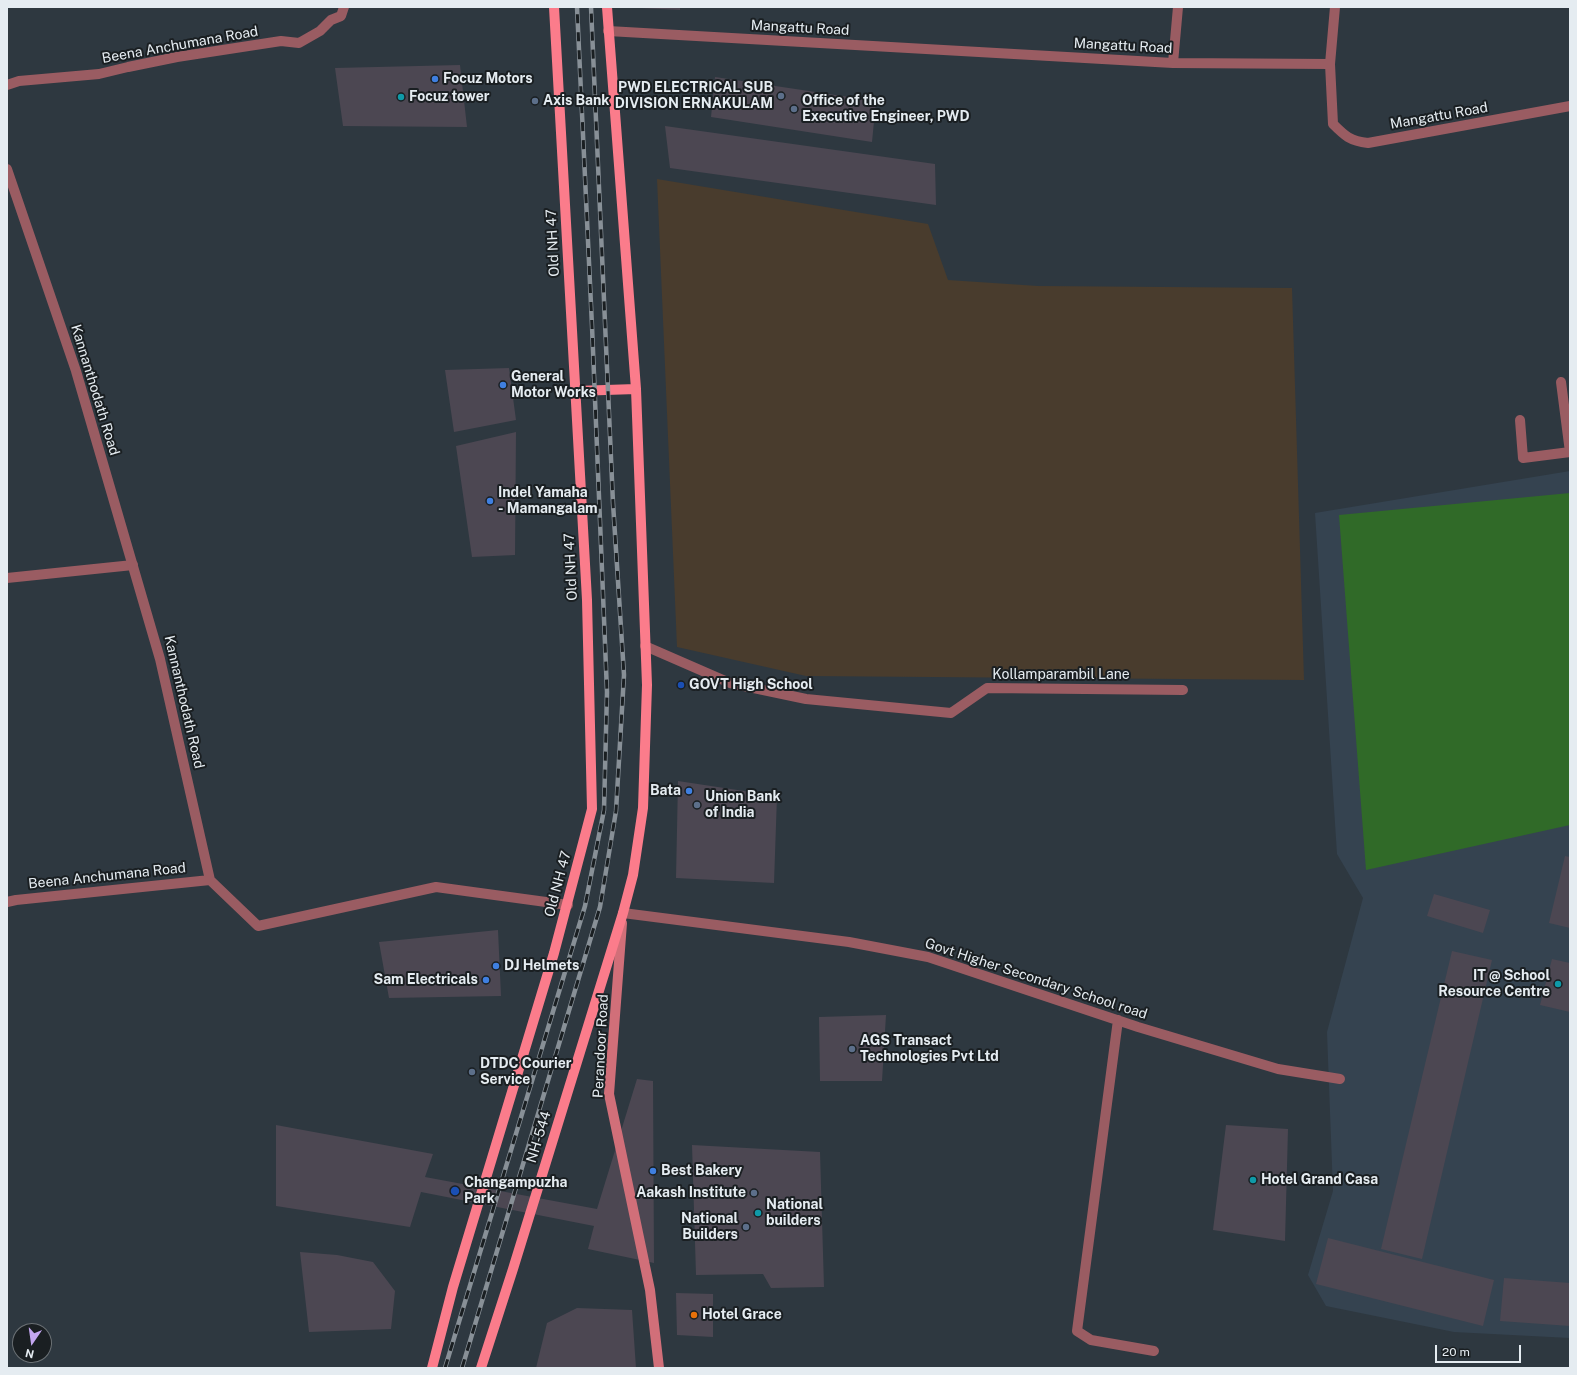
<!DOCTYPE html>
<style>
body{margin:0}
#map{position:relative;width:1577px;height:1375px;overflow:hidden;background:#2e3840;font-family:"Public Sans",sans-serif}
canvas{display:block}
.frame{position:absolute;inset:0;border:8px solid #e5ecf1;pointer-events:none}
.north{position:absolute;left:12px;top:1323px;width:40px;height:40px;box-sizing:border-box;background:#1a1f22;border:1px solid #6b7175;border-radius:50%;rotate:193deg;font-size:11px;font-weight:700;line-height:16px;text-align:center;color:#e5ecf1}
.north::after{content:'';display:block;margin:auto;width:14px;height:18px;background:#c4a7f1;clip-path:polygon(50% 0,100% 100%,50% 72%,0 100%)}
.scale{position:absolute;left:1435px;top:1345px;width:86px;height:18px;box-sizing:border-box;border:2px solid #e5ecf1;border-top:0;padding-left:5px;font-size:12px;line-height:14px;white-space:nowrap;color:#e5ecf1;-webkit-text-stroke:3px #1a1f22;paint-order:stroke}
</style>
<div id="map">
<canvas width="1577" height="1375"></canvas>
<div class="frame"></div>
<div class="north">N</div>
<div class="scale">20 m</div>
</div>
<script>
const c = document.querySelector('canvas').getContext('2d');
c.lineJoin = 'round';
function fill(path, color) {
  c.fillStyle = color;
  c.fill(path, 'evenodd');
}
function stroke(path, color, width, dash) {
  c.strokeStyle = color;
  c.lineWidth = width;
  c.lineCap = dash ? 'butt' : 'round';
  c.setLineDash(dash || []);
  c.stroke(path);
}
function label(font, color, halo, rows, align = 'center') {
  c.font = font + ' "Public Sans",sans-serif';
  c.lineWidth = 4;
  c.setLineDash([]);
  c.textBaseline = 'middle';
  c.strokeStyle = halo;
  c.fillStyle = color;
  for (const [text, x, y, turn = 0] of rows) {
    c.save();
    c.translate(x, y);
    c.rotate((+turn || 0) * Math.PI / 180);
    c.textAlign = isNaN(turn) ? turn : align;
    if (halo) c.strokeText(text, 0, 0);
    c.fillText(text, 0, 0);
    c.restore();
  }
}
const built = new Path2D(`
 M1570,471v867l-116,-6 -128,-26 -18,-31 25,-84 -6,-159 36,-134 -26,-44 -22,-341z`);
const industrial = new Path2D(`
 M657,179l271,45 20,56 90,6 254,2 12,392 -498,-4 -129,-29z`);
const green = new Path2D(`
 M1570,493v332l-204,45 -27,-355z`);
const building = new Path2D(`
 M641,7h39v3l-39,-2z
 M460,65l7,62 -124,-1 -8,-58z
 M715,77l161,24 -4,41 -161,-25z
 M665,126l270,38 1,41 -266,-37z
 M509,368l7,52 -62,12 -9,-62z
 M516,432l-1,123 -43,2 -16,-111z
 M678,781l99,15 -3,87 -98,-5z
 M1565,856l5,1v71l-21,-5z
 M1434,894l56,16 -7,23 -56,-17z
 M498,930l3,66 -112,2 -10,-56z
 M1452,951l40,9 -70,299 -41,-10z
 M1552,959l18,4v49l-30,-7z
 M886,1015l-4,66h-62l-1,-64z
 M637,1079l16,2 1,182 -66,-14 6,-23 -173,-34 -11,35 -134,-21v-81l157,29 -8,23 172,32z
 M1226,1125l62,4 -3,112 -72,-11z
 M692,1145l128,7 4,135 -53,1 -8,-14 -67,1z
 M1328,1238l166,42 -11,46 -167,-42z
 M300,1252l37,3 36,7 22,29 -4,38 -82,3z
 M1504,1278l66,5v43l-70,-5z
 M676,1293l37,1v43l-36,-2z
 M577,1308l55,2 4,58h-100l11,-45z`);
const minor = new Path2D(`
 M608,31l565,32 157,1 3,60c12,12 17,17 35,19l202,-37
 M1173,63l5,-56
 M1330,64l5,-57
 M7,85l12,-4 80,-7 29,-7 49,-10 104,-16 18,2 21,-12 11,-11 10,-4 3,-9
 M1561,382l9,70
 M1520,420l3,38 47,-6
 M7,578l126,-13
 M645,646l85,37 76,16 145,14 36,-25 196,2
 M623,913l226,29 79,15 210,70 140,42 62,10
 M1118,1020l-41,311 14,9 63,11`);
const tertiary = new Path2D(`
 M7,169l69,202 84,288 50,221 48,46 178,-39 132,18
 M7,902l9,-2 194,-20`);
const secondary = new Path2D(`
 M622,923l-13,171 41,196 9,78`);
const primary = new Path2D(`
 M575,391l61,-2
 M432,1368l21,-81 101,-334 38,-144 -5,-209 -33,-593
 M481,1368l32,-99 110,-356 10,-38 10,-67 4,-123 -11,-296 -29,-382`);
const rail = new Path2D(`
 M445,1368l140,-462 19,-96 3,-118 -15,-366 -15,-319
 M462,1368l138,-461 16,-96 8,-136 -11,-172 -22,-496`);
const markers = [
 [435,79,4,"#3f7fe0"],
 [781,96,4,"#5c6f8a"],
 [401,97,4,"#0f9aa8"],
 [535,101,4,"#5c6f8a"],
 [794,109,4,"#5c6f8a"],
 [503,385,4,"#3f7fe0"],
 [490,501,4,"#3f7fe0"],
 [681,685,4,"#1a4fb4"],
 [689,791,4,"#3f7fe0"],
 [697,805,4,"#5c6f8a"],
 [496,966,4,"#3f7fe0"],
 [486,980,4,"#3f7fe0"],
 [1558,984,4,"#0f9aa8"],
 [852,1049,4,"#5c6f8a"],
 [472,1072,4,"#5c6f8a"],
 [653,1171,4,"#3f7fe0"],
 [1253,1180,4,"#0f9aa8"],
 [455,1191,5,"#1a4fb4"],
 [754,1193,4,"#5c6f8a"],
 [758,1213,4,"#0f9aa8"],
 [746,1227,4,"#5c6f8a"],
 [694,1315,4,"#e8710a"]
];
const streetNames = [
 ["Mangattu Road",800,28,3],
 ["Beena Anchumana Road",180,45,-10],
 ["Mangattu Road",1123,46,3],
 ["Mangattu Road",1439,116,-10],
 ["Old NH 47",553,243,-93],
 ["Kannanthodath Road",95,390,73],
 ["Old NH 47",571,567,-93],
 ["Kollamparambil Lane",1061,675],
 ["Kannanthodath Road",184,702,77],
 ["Beena Anchumana Road",107,876,-6],
 ["Old NH 47",558,884,-75],
 ["Govt Higher Secondary School road",1036,979,18],
 ["Perandoor Road",601,1046,-87],
 ["NH-544",539,1137,-73]
];
const poiNames = [
 ["Focuz Motors",443,79],
 ["PWD ELECTRICAL SUB",773,88,"right"],
 ["DIVISION ERNAKULAM",773,104,"right"],
 ["Focuz tower",409,97],
 ["Axis Bank",543,101],
 ["Office of the",802,101],
 ["Executive Engineer, PWD",802,117],
 ["General",511,377],
 ["Motor Works",511,393],
 ["Indel Yamaha",498,493],
 ["- Mamangalam",498,509],
 ["GOVT High School",689,685],
 ["Bata",681,791,"right"],
 ["Union Bank",705,797],
 ["of India",705,813],
 ["DJ Helmets",504,966],
 ["IT @ School",1550,976,"right"],
 ["Resource Centre",1550,992,"right"],
 ["Sam Electricals",478,980,"right"],
 ["AGS Transact",860,1041],
 ["Technologies Pvt Ltd",860,1057],
 ["DTDC Courier",480,1064],
 ["Service",480,1080],
 ["Best Bakery",661,1171],
 ["Hotel Grand Casa",1261,1180],
 ["Changampuzha",464,1183],
 ["Park",464,1199],
 ["Aakash Institute",746,1193,"right"],
 ["National",766,1205],
 ["builders",766,1221],
 ["National",738,1219,"right"],
 ["Builders",738,1235,"right"],
 ["Hotel Grace",702,1315]
];
fill(built, '#354350');
fill(industrial, '#493c2d');
fill(green, '#306a28');
fill(building, '#4c4752');
stroke(minor, '#9a5c62', 10);
stroke(tertiary, '#9a5c62', 10);
stroke(secondary, '#d16f79', 10);
stroke(primary, '#fb7c8b', 10);
stroke(rail, '#889097', 4.5);
stroke(rail, '#1a1f22', 3, [9]);
for (const [x, y, r, color] of markers) {
  const dot = new Path2D();
  dot.arc(x, y, r, 0, 2 * Math.PI);
  c.fillStyle = color;
  c.fill(dot);
  stroke(dot, '#1a1f22', 1.5);
}
label('14px', '#e5ecf1', '#1a1f22', streetNames);
label('bold 14px', '#e5ecf1', '#1a1f22', poiNames, 'left');
</script>
